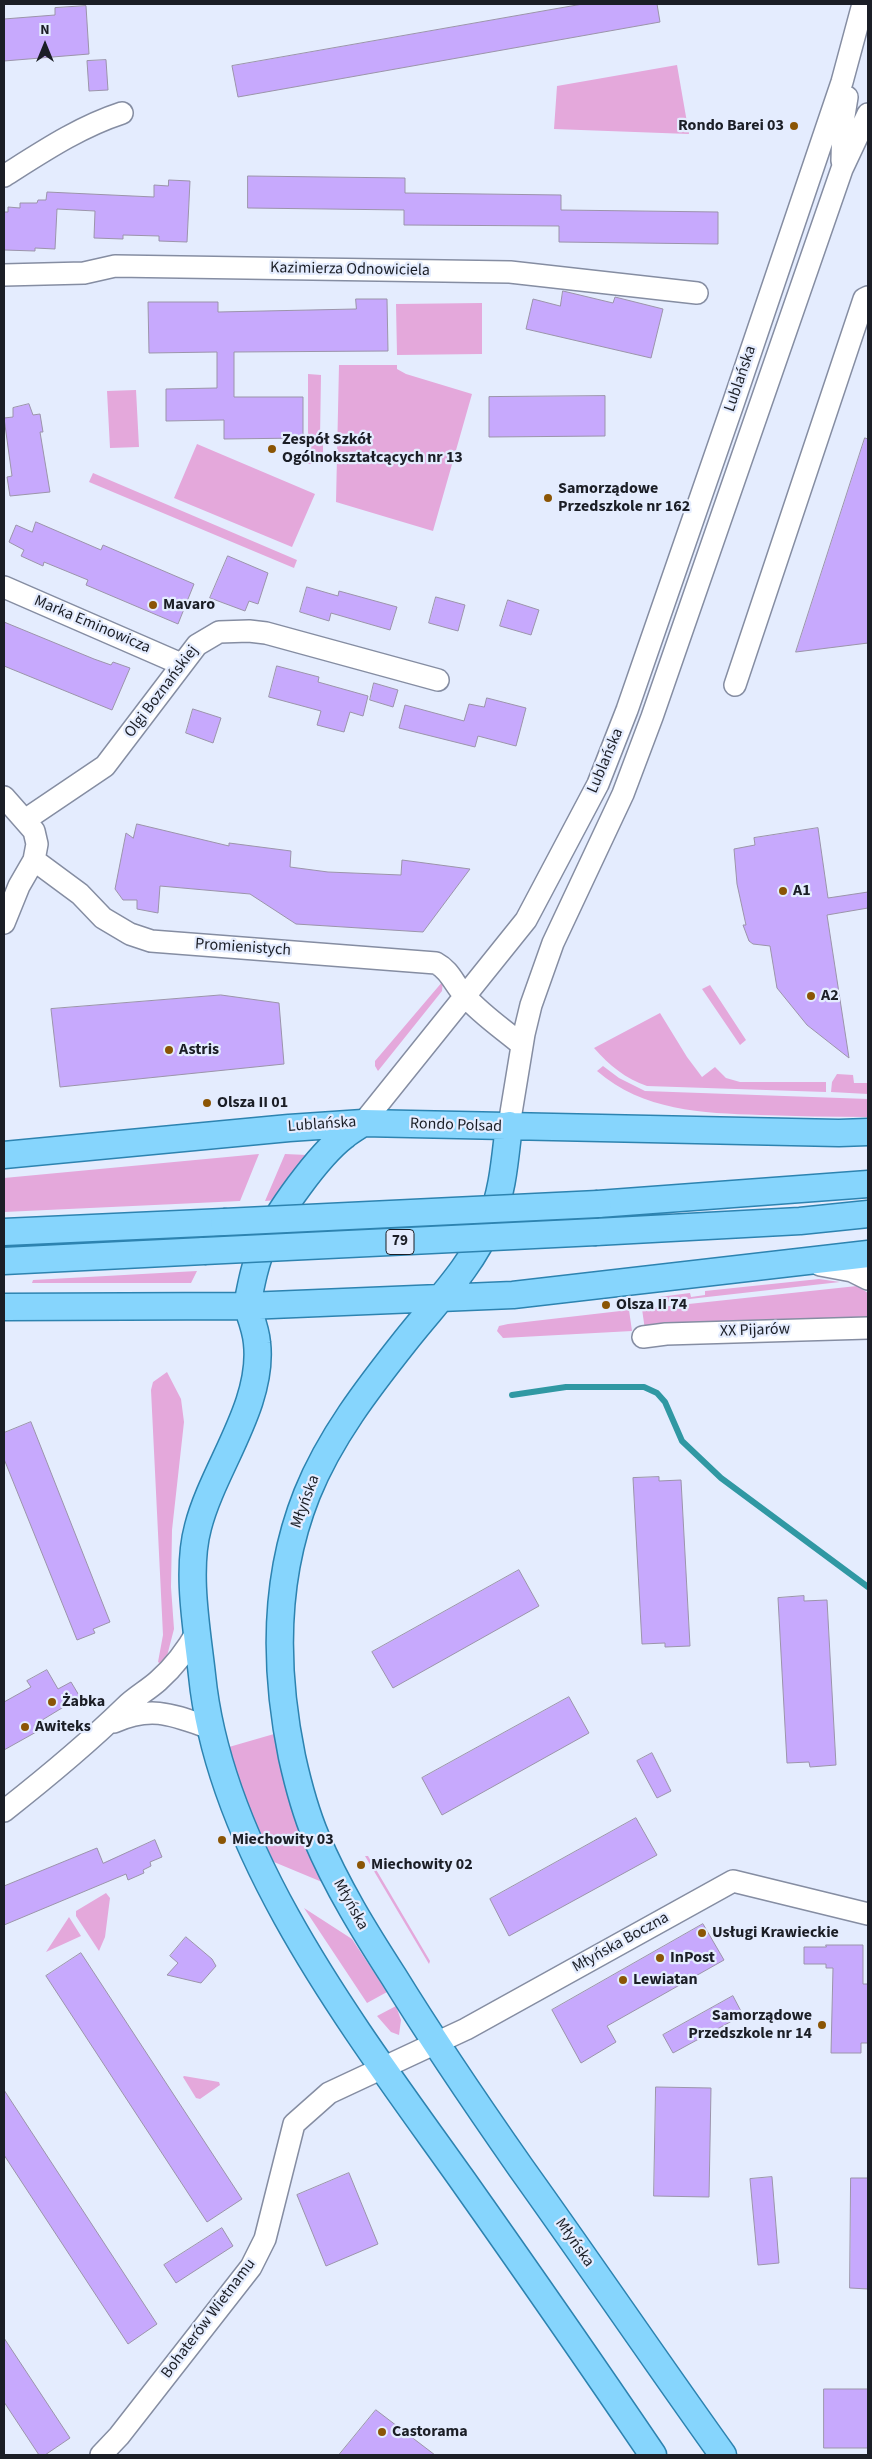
<!DOCTYPE html>
<meta charset="utf-8">
<style>
body{margin:0}
#map{position:relative;width:872px;height:2459px;overflow:hidden;background:#e4ecfe;font-family:"Source Sans 3",sans-serif}
canvas{display:block}
.frame{position:absolute;inset:0;border:5px solid #1b1e26;pointer-events:none}
.north{position:absolute;left:20px;top:20px;width:50px;height:50px;-webkit-text-stroke:4px #e4ecfe;paint-order:stroke;rotate:0deg;font-size:14px;font-weight:700;line-height:20px;text-align:center;color:#1b1e26}
.north::after{content:'';display:block;margin:auto;width:18px;height:22px;background:#1b1e26;clip-path:polygon(50% 0,100% 100%,50% 72%,0 100%)}
</style>
<div id="map">
<canvas width="872" height="2459"></canvas>
<div class="frame"></div>
<div class="north">N</div>
</div>
<script>
const c = document.querySelector('canvas').getContext('2d');
c.lineJoin = 'round';
function fill(path, color) {
  c.fillStyle = color;
  c.fill(path, 'evenodd');
}
function stroke(path, color, width, dash) {
  c.strokeStyle = color;
  c.lineWidth = width;
  c.lineCap = dash ? 'butt' : 'round';
  c.setLineDash(dash || []);
  c.stroke(path);
}
function label(font, color, halo, rows, align = 'center') {
  c.font = font + ' "Source Sans 3",sans-serif';
  c.lineWidth = 4.5;
  c.setLineDash([]);
  c.textBaseline = 'middle';
  c.strokeStyle = halo;
  c.fillStyle = color;
  for (const [text, x, y, turn = 0] of rows) {
    c.save();
    c.translate(x, y);
    c.rotate((+turn || 0) * Math.PI / 180);
    c.textAlign = isNaN(turn) ? turn : align;
    if (halo) c.strokeText(text, 0, 0);
    c.fillText(text, 0, 0);
    c.restore();
  }
}
const green = new Path2D(`
 M677,65l12,69 -135,-5 3,-43z
 M482,303v51l-85,1 -1,-51z
 M339,365h58v4l9,5 66,20 -39,137 -97,-29z
 M308,374l13,1 -1,63 3,1v25h-15z
 M136,390l3,57 -29,1 -3,-57z
 M197,444l118,50 -23,53 -118,-49z
 M93,473l204,87 -3,8 -205,-86z
 M443,981l-1,10 -64,80 -3,-5v-5z
 M710,985l36,55 -6,5 -38,-56z
 M660,1013l27,44 15,20 13,-10 11,11 14,4h86v10l-179,-6c-21,-7 -38,-21 -53,-38z
 M603,1066l16,12 26,13 223,8v18c-36,0 -72,-1 -108,-2 -58,-2 -117,-4 -163,-44z
 M837,1074l16,1 1,8h14v11l-37,-2 1,-10z
 M259,1154l-19,47 -236,11v-34z
 M285,1154l22,1 -29,45 -13,1z
 M197,1271l-6,12h-159l1,-3z
 M819,1279l21,3 -177,20 -4,-5 31,-4 1,4 14,-2v-4z
 M857,1286l11,7v24l-217,7 1,6h-7l-3,-21z
 M629,1310l3,21 -129,7 -6,-7 2,-5 9,-2z
 M167,1372l14,27 3,23 -12,108 -1,57 3,42 -7,27 -6,8 -3,-2 5,-27 -12,-245 2,-8z
 M274,1734c11,52 27,101 48,148l-48,-20c-19,-37 -33,-74 -45,-115z
 M365,1856h3l62,105 -1,3z
 M106,1893l4,5 -5,39 -6,14 -23,-35v-5z
 M304,1908l48,31 35,53 -20,11z
 M69,1917l12,19 -35,16z
 M396,2006l5,14 -2,15 -8,-3 -14,-16z
 M184,2076l35,6 1,3 -20,14 -4,-1 -13,-21z`);
const stream = new Path2D(`
 M512,1395l54,-8h78l13,6 8,9 17,39 39,37 147,109`);
const building = new Path2D(`
 M583,4h74l3,18 -422,75 -6,-31z
 M86,6l3,48 -85,7v-42l51,-4v-7z
 M106,60l2,30 -19,1 -2,-30z
 M248,176l157,2v15l156,2v15l157,2v32l-159,-2v-16l-155,-1v-15l-156,-2z
 M169,180l21,1 -3,61 -28,-1v-5l-36,-1v4l-29,-1 1,-27 -38,-2 -2,40 -20,-1v3l-31,-1v-38h4v-5l12,1v-5h17l1,-3h8l1,-8 107,5v-12l14,1z
 M563,291l50,12 2,-6 48,12 -12,49 -125,-29 7,-30 27,7z
 M356,299h31l1,52 -154,1v45h69v41l-79,1v-19l-58,1v-32l51,-1v-36l-68,1 -1,-51h70v10l138,-3z
 M605,396v40l-116,1v-40z
 M29,404l4,11 7,-1 3,18h-3l10,60 -40,4 -3,-19 5,-1 -8,-58 9,-1v-9z
 M865,438l3,1v204l-72,9z
 M36,522l65,28 2,-5 91,39 -16,40 -92,-39 2,-5 -44,-18 -1,4 -22,-10 3,-6 -15,-8 7,-17 16,7z
 M228,556l40,17 -10,31 -9,-3 -4,10 -35,-13z
 M307,587l31,9 1,-5 58,16 -7,23 -59,-17 -2,8 -29,-9z
 M436,597l29,8 -7,26 -29,-8z
 M508,600l31,10 -8,25 -31,-9z
 M4,622l90,37 17,6 2,-3 17,6 -18,42 -108,-44z
 M277,666l42,11 -1,5 50,14 -5,20 -13,-4 -6,20 -27,-7 4,-14 -52,-14z
 M374,683l24,7 -5,17 -23,-7z
 M487,698l39,10 -10,38 -38,-10 -3,11 -76,-19 6,-23 59,16 5,-17 15,3z
 M193,709l28,9 -8,25 -27,-10z
 M137,824l92,22v-3l62,8 -1,16 38,5 73,3 1,-15 68,9 -47,63 -127,-8 -46,-30 -90,-8 -2,27 -21,-4v-9h-14l-8,-11 11,-56 7,5z
 M818,828l10,70 40,-6v16l-41,7 22,143 -42,-33 -30,-37 -7,-42 -17,-2 -4,-3 -6,-16h3l-9,-41 -3,-35 21,-4 -1,-7z
 M221,995l58,8 5,61 -224,23 -9,-78z
 M31,1422l79,200 -17,7 2,4 -18,7 -73,-181v-26z
 M659,1477v4l22,-1 9,166 -25,1v-4l-23,1 -9,-166z
 M519,1570l20,36 -146,82 -21,-36z
 M804,1596v5l23,-1 9,165 -26,2 -1,-5 -22,1 -9,-165z
 M47,1670l11,19 13,-7 9,15 -46,28 4,6 -34,19v-48l27,-15 -4,-6z
 M569,1697l20,36 -147,82 -20,-37z
 M652,1753l19,38 -14,7 -20,-37z
 M636,1818l21,37 -148,81 -19,-37z
 M155,1840l7,17 -12,5 1,4 -8,4 1,3 -16,7 -2,-6 -122,51v-39l93,-38 6,15z
 M703,1924l21,36 -117,66 9,16 -35,21 -29,-53z
 M186,1937l26,22 4,7 -15,17 -34,-8 11,-12 -8,-7z
 M826,1945h37v39h5v59h-7v10h-30l2,-85h-7v-4h-22v-17h22z
 M81,1953l161,246 -35,23 -161,-246z
 M733,1996l10,19 -70,38 -10,-18z
 M656,2087l55,1 -2,109 -55,-1z
 M4,2090l153,234 -29,20 -124,-189z
 M349,2173l29,71 -52,22 -29,-71z
 M772,2177l7,86 -21,2 -8,-86z
 M851,2178h17v111l-18,-1z
 M222,2228l11,18 -57,37 -12,-18z
 M4,2338l66,100 -25,17h-6l-35,-53z
 M824,2389h44v59h-44z
 M376,2410l59,45h-96z`);
const minor = new Path2D(`
 M842,161l1,-39 4,-25
 M4,176c38,-24 75,-49 118,-63
 M4,275l80,-2 31,-7 395,6 187,21
 M4,587l177,77
 M735,685l129,-386 4,-2
 M4,797l30,34 3,13 -3,16 -15,26 -15,37
 M25,820l80,-54 92,-121 22,-13 30,-1 17,2 172,47
 M34,860l46,34 23,24 27,16 21,7 285,22c15,8 18,22 30,34 16,18 37,32 56,48
 M363,1123l163,-203 72,-136 29,-74 107,-309 108,-319 21,-78
 M509,1125l15,-91 7,-29 22,-62 70,-149 29,-77 190,-548 26,-55
 M820,1265l32,6 16,8
 M643,1337l23,-3 202,-6
 M114,1722c38,-17 59,-7 96,6
 M4,1811c42,-33 83,-67 121,-104 10,-10 23,-17 33,-26 17,-15 29,-31 40,-51
 M101,2455l18,-19 132,-169 14,-28 29,-115 35,-31 137,-64 267,-148 135,33`);
const major = new Path2D(`
 M509,1125c-4,33 -6,67 -19,97 -18,45 -55,81 -84,118 -38,48 -76,97 -99,154 -34,85 -33,175 -15,263 6,27 13,54 24,80 21,50 49,95 78,140 40,65 83,128 127,191 68,95 134,192 202,287
 M4,1155l285,-27 74,-5 476,10 29,-1
 M598,1204l270,-20
 M4,1232l220,-10
 M596,1232l204,-11 68,-7
 M4,1261l200,-10
 M247,1306c4,12 9,24 10,37 7,62 -44,125 -59,184 -12,44 -1,103 4,148 18,181 156,358 259,503 65,92 129,184 192,277
 M247,1306c4,-21 8,-43 17,-63 12,-29 55,-88 80,-107 6,-5 13,-9 19,-13
 M4,1307l243,-1 266,-11 355,-41`);
const majorBridge = new Path2D(`
 M224,1222l374,-18
 M204,1251l392,-19`);
const markers = [
 [794,126,5,"#8b5505"],
 [272,449,5,"#8b5505"],
 [548,498,5,"#8b5505"],
 [153,605,5,"#8b5505"],
 [783,891,5,"#8b5505"],
 [811,996,5,"#8b5505"],
 [169,1050,5,"#8b5505"],
 [207,1103,5,"#8b5505"],
 [606,1305,5,"#8b5505"],
 [52,1702,5,"#8b5505"],
 [25,1727,5,"#8b5505"],
 [222,1840,5,"#8b5505"],
 [361,1865,5,"#8b5505"],
 [702,1933,5,"#8b5505"],
 [660,1958,5,"#8b5505"],
 [623,1980,5,"#8b5505"],
 [822,2025,5,"#8b5505"],
 [382,2432,5,"#8b5505"]
];
const shields = [
 [400,1242,28]
];
const shieldNames = [
 ["79",400,1242]
];
const poiNames = [
 ["Rondo Barei 03",784,126,"right"],
 ["Zespół Szkół",282,440],
 ["Ogólnokształcących nr 13",282,458],
 ["Samorządowe",558,489],
 ["Przedszkole nr 162",558,507],
 ["Mavaro",163,605],
 ["A1",793,891],
 ["A2",821,996],
 ["Astris",179,1050],
 ["Olsza II 01",217,1103],
 ["Olsza II 74",616,1305],
 ["Żabka",62,1702],
 ["Awiteks",35,1727],
 ["Miechowity 03",232,1840],
 ["Miechowity 02",371,1865],
 ["Usługi Krawieckie",712,1933],
 ["InPost",670,1958],
 ["Lewiatan",633,1980],
 ["Samorządowe",812,2016,"right"],
 ["Przedszkole nr 14",812,2034,"right"],
 ["Castorama",392,2432]
];
const streetNames = [
 ["Kazimierza Odnowiciela",350,270,1],
 ["Lublańska",741,379,-71],
 ["Marka Eminowicza",92,625,23],
 ["Olgi Boznańskiej",162,692,-53],
 ["Lublańska",606,761,-67],
 ["Promienistych",243,948,4],
 ["Lublańska",322,1125,-4],
 ["Rondo Polsad",456,1126,2],
 ["XX Pijarów",755,1331,-2],
 ["Młyńska",306,1502,-70],
 ["Młyńska",350,1905,61],
 ["Młyńska Boczna",621,1943,-29],
 ["Młyńska",574,2243,55],
 ["Bohaterów Wietnamu",209,2319,-53]
];
fill(green, '#e4a8db');
stroke(stream, '#3098a3', 6);
fill(building, '#c7a9fd');
stroke(building, '#9b94aa', 1);
stroke(minor, '#858da2', 24);
stroke(major, '#2d83b0', 29);
stroke(minor, '#fff', 21);
stroke(major, '#86d5fd', 26);
stroke(majorBridge, '#2d83b0', 29, []);
stroke(majorBridge, '#86d5fd', 26);
for (const [x, y, r, color] of markers) {
  const dot = new Path2D();
  dot.arc(x, y, r, 0, 2 * Math.PI);
  c.fillStyle = color;
  c.fill(dot);
  stroke(dot, '#e4ecfe', 2);
}
for (const [x, y, w] of shields) {
  const box = new Path2D();
  box.roundRect(x - w / 2, y - 12.5, w, 25, 4);
  c.fillStyle = '#e4ecfe';
  c.fill(box);
  stroke(box, '#1b1e26', 1);
}
label('bold 15px', '#1b1e26', null, shieldNames);
label('bold 16px', '#1b1e26', '#e4ecfe', poiNames, 'left');
label('16px', '#1b1e26', '#e4ecfe', streetNames);
</script>
